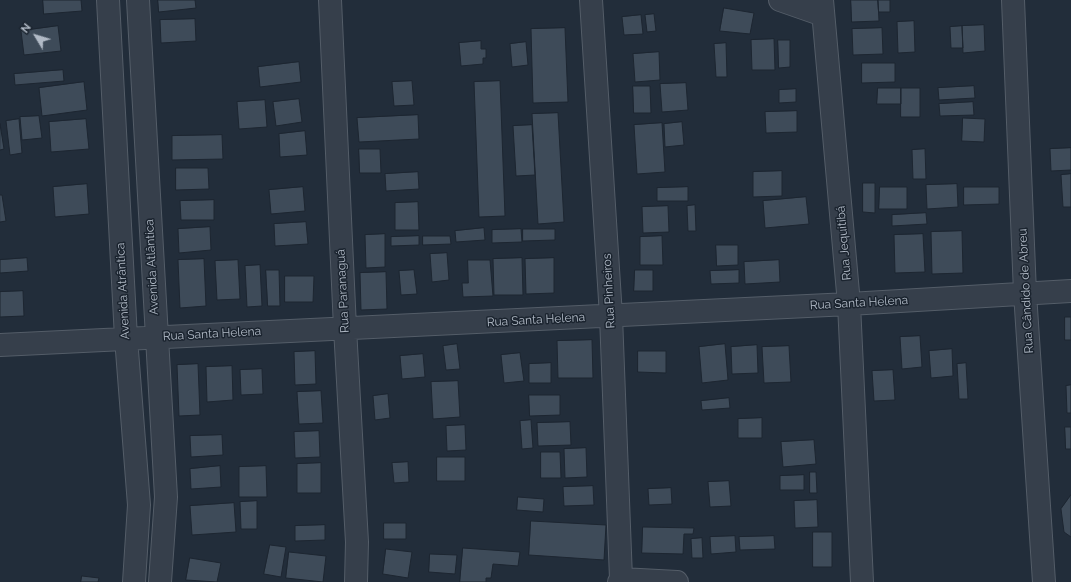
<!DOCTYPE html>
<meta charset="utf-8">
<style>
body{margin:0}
#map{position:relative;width:1071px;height:582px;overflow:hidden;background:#222d3a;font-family:Raleway,sans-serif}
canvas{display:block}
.north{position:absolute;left:16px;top:16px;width:40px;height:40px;-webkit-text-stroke:3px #1b242f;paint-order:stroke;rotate:308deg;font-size:11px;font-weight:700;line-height:16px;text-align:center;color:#b1bac6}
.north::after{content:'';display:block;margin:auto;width:14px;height:18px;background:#b1bac6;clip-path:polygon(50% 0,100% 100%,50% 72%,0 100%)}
</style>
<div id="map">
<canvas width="1071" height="582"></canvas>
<div class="north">N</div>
</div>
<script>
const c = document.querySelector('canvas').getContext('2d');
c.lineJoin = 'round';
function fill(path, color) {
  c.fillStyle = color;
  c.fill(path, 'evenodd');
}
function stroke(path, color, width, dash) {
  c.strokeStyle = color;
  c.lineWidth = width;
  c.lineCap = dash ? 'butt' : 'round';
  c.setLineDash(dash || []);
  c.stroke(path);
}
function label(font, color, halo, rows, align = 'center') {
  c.font = font + ' Raleway,sans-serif';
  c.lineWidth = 3;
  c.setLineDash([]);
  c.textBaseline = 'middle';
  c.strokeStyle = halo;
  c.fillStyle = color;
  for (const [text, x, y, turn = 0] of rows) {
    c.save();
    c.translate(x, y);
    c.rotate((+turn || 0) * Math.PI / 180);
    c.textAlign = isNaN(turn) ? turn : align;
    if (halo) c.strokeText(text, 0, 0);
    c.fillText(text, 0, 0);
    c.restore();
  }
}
const building = new Path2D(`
 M43,0h38l1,11 -38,3z
 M158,0h37l1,8 -37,4z
 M851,0h27l1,21 -27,1z
 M878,0h12v12h-11z
 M724,8l30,5 -4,21 -30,-3z
 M654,14l2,17 -9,1 -2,-17z
 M641,15l2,19 -19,1 -2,-18z
 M195,19l1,22 -35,2 -1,-23z
 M914,21l1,31 -17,1 -1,-31z
 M984,25l1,26 -22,2 -1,-27z
 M58,26l3,25 -37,4 -3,-24z
 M962,26l1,22h-12l-1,-21z
 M565,28l3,74 -35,1 -2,-74z
 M882,28l1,26 -30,1 -1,-26z
 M774,39l1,31h-23l-1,-30z
 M778,40h12v27l-11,1z
 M481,41v8h5v9h-3v6l-22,2 -2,-23z
 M526,42l2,23 -16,2 -2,-23z
 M726,43l1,34h-11l-2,-33z
 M659,52l1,28 -25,2 -2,-28z
 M299,62l2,20 -41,5 -2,-20z
 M862,63h33v19l-33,1z
 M63,70l1,11 -49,4 -1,-11z
 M412,81l2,24 -20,1 -2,-24z
 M500,81l5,135 -26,1 -5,-135z
 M84,82l3,28 -45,6 -3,-28z
 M686,83l2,27 -26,2 -2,-28z
 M633,86h17l1,27h-17z
 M974,86l1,12 -36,2 -1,-12z
 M878,88h23v16h-24z
 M901,88h19v29h-19z
 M796,89v13l-17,1v-13z
 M299,99l3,23 -26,4 -3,-24z
 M265,100l2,27 -28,2 -2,-27z
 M973,102l1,13 -34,1 -1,-12z
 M797,111v21l-31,1 -1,-21z
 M558,113l6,109 -26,2 -6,-110z
 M418,115l1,24 -60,3 -2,-24z
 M39,116l3,22 -20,2 -2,-23z
 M963,118l22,1 -1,23 -22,-1z
 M19,119l3,34 -12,2 -4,-34z
 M86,119l3,30 -38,3 -2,-30z
 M682,122l2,23 -19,2 -1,-23z
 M662,123l3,49 -28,2 -3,-49z
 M0,124l4,25 -4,1z
 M532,125l3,50 -19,1 -3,-50z
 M305,131l2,24 -27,2 -1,-23z
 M222,135l1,24 -51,1v-24z
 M1071,148v22l-20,1 -1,-22z
 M359,149h21l1,24h-21z
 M925,149l1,30h-13l-1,-29z
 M176,168h32l1,21 -33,1z
 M782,171v25l-29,1v-25z
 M418,172l1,17 -33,2 -1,-17z
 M1071,174v33h-8l-2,-32z
 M863,183h12v30l-12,-1z
 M87,184l2,30 -34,3 -2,-30z
 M957,184l1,23 -31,2 -1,-24z
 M303,187l2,24 -34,3 -2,-24z
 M688,187v14h-31v-13z
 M880,187h27v22h-28z
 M964,187h35v17l-35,1z
 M0,195h2l4,26 -6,1z
 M806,197l3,27 -44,4 -2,-27z
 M214,200v20h-33l-1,-19z
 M418,202l1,28h-24v-27z
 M695,205l1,26h-8l-1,-25z
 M668,206l1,26 -26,1 -1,-26z
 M926,213l1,11 -35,2v-11z
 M306,222l2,22 -33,2 -1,-22z
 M210,227l1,23 -32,3 -1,-24z
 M484,228l1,12 -29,2 -1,-11z
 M521,229l1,13 -30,1v-13z
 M523,229h32v11l-32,1z
 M962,231l1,42 -31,1 -1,-42z
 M385,234v33l-19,1 -1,-33z
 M923,234l2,38 -30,1 -1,-38z
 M419,236v9l-28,1v-9z
 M423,236h27l1,8 -28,1z
 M662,236l1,29h-23v-28z
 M716,245h22v20l-21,1z
 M447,253l2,27 -17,2 -2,-28z
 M27,258l1,13 -28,2v-13z
 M522,258l1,37h-29l-1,-36z
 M554,258v35l-28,1 -1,-35z
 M204,259l2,47 -26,2 -2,-48z
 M238,260l2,39 -23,1 -2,-39z
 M468,260h22l3,36 -30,1 -1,-14h6z
 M779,260l1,22 -35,2 -1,-22z
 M260,265l2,41 -15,1 -2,-41z
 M266,270h13l1,36h-12z
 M414,270l3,24 -16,1 -2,-24z
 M635,270h18v21h-19z
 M739,270v13l-28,1 -1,-13z
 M386,272l1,37 -26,1 -1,-37z
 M285,276h29l-1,26h-28z
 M23,291l1,25 -24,1v-25z
 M1065,317h6v23h-6z
 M920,336l2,31 -20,2 -2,-32z
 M592,340l1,38h-35l-1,-37z
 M457,344l3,25 -14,1 -3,-24z
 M725,344l3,36 -26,3 -3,-36z
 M757,345l1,28 -26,1 -1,-27z
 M789,346l2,36 -27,1 -2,-36z
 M952,349l1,27 -22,2 -2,-27z
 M315,351l1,33 -21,1 -1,-33z
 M638,351h28v22l-28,-1z
 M520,353l4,28 -20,2 -3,-28z
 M423,354l2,23 -23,2 -2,-23z
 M551,363v20h-22v-19z
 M966,363l2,36h-9l-2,-35z
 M198,364l2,51 -21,1 -2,-51z
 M232,366l1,34 -26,2 -1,-35z
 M262,369l1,25 -22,1 -1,-25z
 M893,370l2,30 -21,1 -2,-30z
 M458,381l2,36 -27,2 -2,-37z
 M1071,385v28h-4l-1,-27z
 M321,391l2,32 -24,1 -2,-32z
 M388,394l2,24 -15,2 -2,-24z
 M529,395h31v20l-30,1z
 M729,398l1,10 -28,2 -1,-9z
 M762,418v20h-24v-19z
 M531,420l2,28 -11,1 -2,-28z
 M570,422l1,23 -33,1 -1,-23z
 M465,425l1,25 -19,1 -1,-25z
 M1065,427h6v22h-5z
 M319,431l1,26 -25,1 -1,-26z
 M222,435l1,20 -32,2 -1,-21z
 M814,440l2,24 -33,3 -2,-25z
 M586,448l1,29 -22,1 -1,-29z
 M541,452h19l1,26h-20z
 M437,457h28v24h-28z
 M408,462l1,20 -15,1 -2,-20z
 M321,463v30h-24v-29z
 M220,466l1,21 -30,2 -1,-20z
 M266,466l1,31h-28v-30z
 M810,472h6l1,21h-7z
 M804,475v15h-24v-14z
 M729,481l2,25 -21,1 -2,-25z
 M593,486l1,19 -30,1 -1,-19z
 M671,488l1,16 -23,1 -1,-16z
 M1071,495v42l-7,-5 -3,-23z
 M518,497l26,2 -1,13 -26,-2z
 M817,500l1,27 -23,1 -1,-27z
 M257,501v28h-16l-1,-27z
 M234,503l2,29 -44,3 -2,-29z
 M531,521l75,4 -2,35 -75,-5z
 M384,523h22v16h-22z
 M325,525v15l-30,1v-15z
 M643,527l51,1 -1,6h-9l-1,20 -41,-1z
 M813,532h19v35h-19z
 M735,536l1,16 -25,2 -1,-17z
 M774,536l1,13 -35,1 -1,-13z
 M702,538l1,20h-11l-1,-19z
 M270,545l16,2 -5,30 -17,-3z
 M463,548l57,4 -2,14 -25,-2 -2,14h-5v4h-26z
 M386,549l26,3 -4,26 -25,-4z
 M289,552l37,4 -3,26 -37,-4z
 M430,554l27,1 -2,19 -26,-2z
 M190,558l31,5 -4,19 -31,-2z
 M82,576l17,2 -1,4h-17z`);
const minor = new Path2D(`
 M108,0l18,338 13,167 -5,77
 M138,0l28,497 -6,85
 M330,0l15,328 12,214 -1,40
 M591,0l20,316 10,263 -2,3
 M780,0l43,15
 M822,0l27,304 13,278
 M1013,0l12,293 19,289
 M0,345l849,-41 222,-13
 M621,579l56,3`);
const streetNames = [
 ["Rua Jequitibá",844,243,-95],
 ["Avenida Atlântica",152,267,-93],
 ["Avenida Atrântica",123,291,-93],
 ["Rua Paranaguá",343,291,-93],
 ["Rua Pinheiros",609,291,-93],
 ["Rua Cândido de Abreu",1026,291,-93],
 ["Rua Santa Helena",859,303,-3],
 ["Rua Santa Helena",536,320,-3],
 ["Rua Santa Helena",212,334,-3]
];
fill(building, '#3e4b59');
stroke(building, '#1d2631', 1);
stroke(minor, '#545d68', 24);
stroke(minor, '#363f4b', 22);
label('12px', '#b1bac6', '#1b242f', streetNames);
</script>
